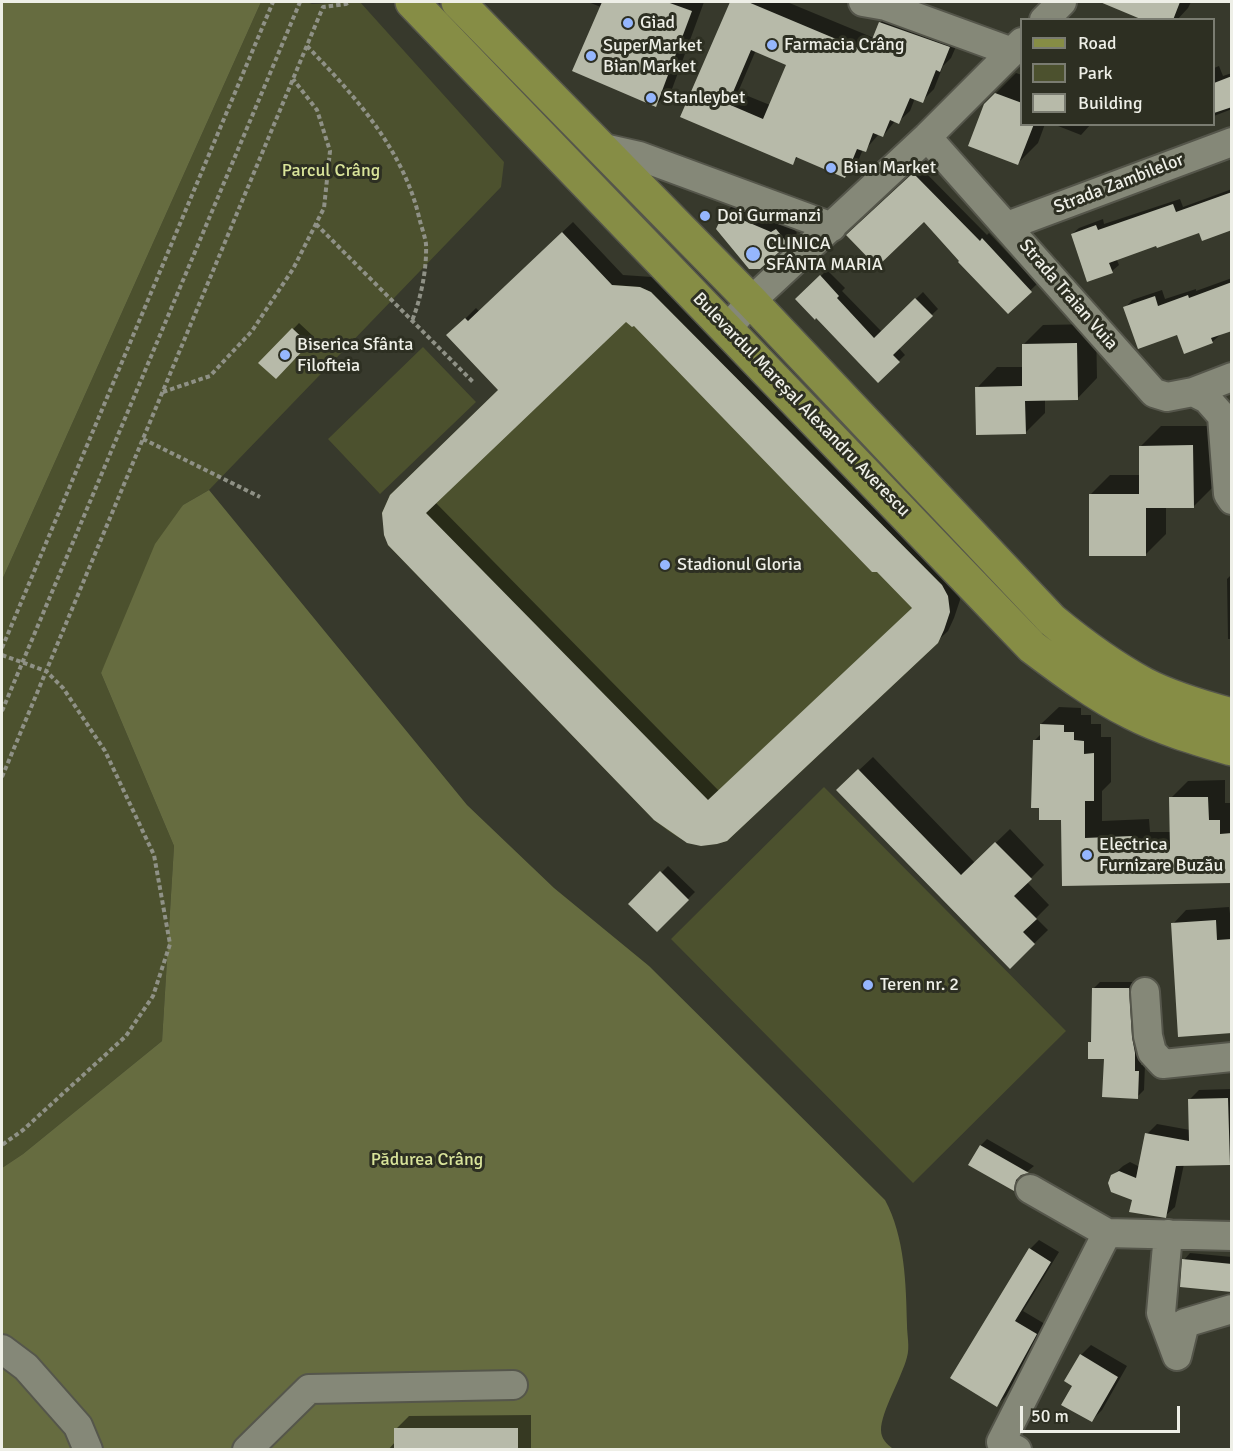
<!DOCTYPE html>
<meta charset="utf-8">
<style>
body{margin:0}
#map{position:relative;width:1233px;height:1451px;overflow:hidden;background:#37392c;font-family:Signika,sans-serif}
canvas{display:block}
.frame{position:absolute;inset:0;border:3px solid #eeefe7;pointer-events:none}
.legend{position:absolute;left:1020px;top:18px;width:195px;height:108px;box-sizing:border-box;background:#2d2f22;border:2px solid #7a7c71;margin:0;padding:8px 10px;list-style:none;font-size:18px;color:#eeefe7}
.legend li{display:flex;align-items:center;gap:12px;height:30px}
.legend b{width:30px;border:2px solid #7a7c71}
.scale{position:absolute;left:1020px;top:1406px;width:160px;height:27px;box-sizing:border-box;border:3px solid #eeefe7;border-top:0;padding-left:8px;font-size:18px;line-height:21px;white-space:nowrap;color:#eeefe7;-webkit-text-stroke:4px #2d2f22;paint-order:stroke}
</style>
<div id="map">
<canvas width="1233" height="1451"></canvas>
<div class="frame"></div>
<ul class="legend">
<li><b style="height:8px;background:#868d45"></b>Road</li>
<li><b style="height:16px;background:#4c512e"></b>Park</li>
<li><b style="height:16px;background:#b7baa9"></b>Building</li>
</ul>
<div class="scale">50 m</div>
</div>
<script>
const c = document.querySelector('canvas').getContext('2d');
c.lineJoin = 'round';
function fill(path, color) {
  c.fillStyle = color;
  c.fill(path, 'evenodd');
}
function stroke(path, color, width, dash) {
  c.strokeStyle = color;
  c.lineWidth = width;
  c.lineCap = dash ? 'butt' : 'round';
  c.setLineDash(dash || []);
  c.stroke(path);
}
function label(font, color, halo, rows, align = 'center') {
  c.font = font + ' Signika,sans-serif';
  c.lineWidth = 6;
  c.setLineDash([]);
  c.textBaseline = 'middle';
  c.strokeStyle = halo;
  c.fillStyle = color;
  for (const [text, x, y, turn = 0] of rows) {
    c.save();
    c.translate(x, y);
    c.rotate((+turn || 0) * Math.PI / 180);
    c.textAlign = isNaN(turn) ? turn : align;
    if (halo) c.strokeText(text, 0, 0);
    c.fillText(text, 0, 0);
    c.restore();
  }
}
const green = new Path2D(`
 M261,2h46l5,2 48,-2 144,160 -3,25 -292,303 -26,15 -82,168 73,173 -12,195 -139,113 -21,14v-588z
 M616,285l24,2 11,5 291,293c11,21 6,38 -4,58l-211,198c-33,10 -47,-1 -73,-21l-266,-275 -6,-32 8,-18 212,-205z
 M423,347l53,55 -96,92 -52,-55z
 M824,787l242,244 -153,152 -242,-244z`);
const forest = new Path2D(`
 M2,2h259l-259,578z
 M209,490l258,315 87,83 95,78 236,234c20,37 21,84 22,125 0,10 3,22 0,32 -5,20 -26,55 -26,73 0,9 6,14 12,19l-891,1v-282l21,-14 139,-113 12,-195 -73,-173 54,-129 28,-39z`);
const shadow = new Path2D(`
 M588,2h116l-32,87 -16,16 -55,-98z
 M732,2h55l87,36 7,-16 12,-11 68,24 -10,23 -8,8 -9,23 -12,12 -7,-3 -5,13 -12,11 -3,-1 -12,15 -4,-2 -14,16 -2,-1 -6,15 -12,12 -46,-20 -7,7 -110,-47zM756,50l32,14 -18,41 -32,-13z
 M1122,2h69l-3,6 -11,12h-30l-28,-12z
 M1219,66l4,10 9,-3v36l-18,7v-48z
 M1016,73l6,2v49h23l-7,19 -20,20 -33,-59z
 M1053,124h38l-10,11z
 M920,167l67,68 2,-2 48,51 -29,28 -84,-92 -76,15z
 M1232,189v38l-32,4 -84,27 3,7 -7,6 -40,-37 7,-6 24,-9 1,5 76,-25 3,8z
 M735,203l52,17 10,13 -10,10 -62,-30z
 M573,222l50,53 29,2 10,4 296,304 2,15 -6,18 -6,13 -222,209 -336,-296 114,-158 -56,-50 28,-28 3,3zM626,319l8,5 280,284 -195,183 -284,-289z
 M827,270l18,18 -3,3 40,41 41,-40 15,17 -40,38 7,8 -27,26 -62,-65 -19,-17z
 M1232,278v51l-12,6 -8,7 -34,-9 -53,-25 7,-8 30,-10 3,9 31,-10v2z
 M299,323l15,14 -38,40 -15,-14z
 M1096,324l1,54 -20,21h-32v14l-20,20 -48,-45 20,-21h27l-1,-22 20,-20z
 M1161,426h52v61l-20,20h-27v27l-20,20 -56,-59 20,-20h31v-29z
 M1232,574v65h-4l-1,-60z
 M1059,707l22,1v7h10v9h10v13h10v45l-9,9v30l47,-2 1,13h21v-34l17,-17 37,-1v23h7v78l-168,3 -2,-65 -28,-78 7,-7v-10z
 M873,757l102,106 35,-34 34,36 -17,17 22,23 -13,13 12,12 -38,37 -172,-177z
 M668,866l27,26 -38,38 -27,-26z
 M1229,907l3,20v105l-59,-108 13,-14z
 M1100,982h35l6,64v19h4l-1,25 -7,7 -31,-39 -16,-16 3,-3v-50z
 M1232,1089v72l-3,2 -45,1 -9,43 -10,9 -32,-17 -21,-23 11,-10 7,-4 10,5 7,-33 10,-10 33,6 -1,-30 10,-10z
 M987,1139l47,27 -6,5 -6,2 -2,10 -6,6 -44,-25 11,-19z
 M1039,1240l20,12 -36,59 22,13 -39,72 -9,9 33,-156z
 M1190,1253l42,4v34l-48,-31z
 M1091,1345l36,21 -25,44 -11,11 -17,-35 7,-31z
 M531,1415v35h-143l8,-9v-12l13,-13z`);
const building = new Path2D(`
 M602,2h65l25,9 -36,96 -84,-36z
 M730,2h18l119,50 12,-30 71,25 -10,25 -4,-2 -13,33 -13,-5 -11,26 -9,-4 -7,17 -10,-4 -7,19 -9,-3 -12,29 -49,-21 -3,8 -113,-48zM751,50l35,15 -23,54 -35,-15z
 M1100,2h80l-7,18h-30z
 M1232,76v31l-18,6v-30z
 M995,93l27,10v21h12l-16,41 -50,-19 16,-42z
 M913,173l67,68 2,-3 50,54 -24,22 -50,-52 1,-1 -35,-39 -47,45 -31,-32z
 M1232,192v38l-30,11 -3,-8 -42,15 -1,-2 -47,17 4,10 -26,9 -16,-48 25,-9 2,5 75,-26 3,8z
 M724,212l47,20 5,-3 12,15 -28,25h-11l-33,-40z
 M562,232l50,53 28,2 11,5 291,293 6,11 2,16 -6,18 -6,13 -211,198 -10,3 -16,2 -14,-3 -33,-23 -266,-275 -4,-10 -2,-22 8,-18 108,-105 -52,-55 19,-17 3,3zM626,322l6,5 2,-1 238,246h5l35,36 -204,192 -282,-287z
 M820,275l19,21 -2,2 37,40 41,-40 18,18 -40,39 7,7 -22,21 -62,-65 -1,2 -20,-21z
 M1232,282v49l-21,7 2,5 -29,11 -7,-19 -39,14 -15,-42 32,-11 3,10 30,-11 1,3z
 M292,328l17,16 -33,35 -18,-16z
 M1077,343l1,57 -53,1 1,33 -50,1 -1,-48 47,-1v-42z
 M1193,445l1,63h-48v48h-57v-62h50v-48z
 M1040,724l24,1v7h10v8l10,1v13l10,-1v48h-9v37l47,-2 1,13h37l-1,-52h39l1,23h11v14l12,-1v50l-170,3 -1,-66h-22v-12h-8l2,-68h7z
 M858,769l103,106 34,-33 37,37 -18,17 23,23 -14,13 12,12 -25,25 -174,-179z
 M660,871l29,29 -32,32 -29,-28z
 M1216,920l1,20 15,-1v94l-54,4 -7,-114z
 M1092,988h37l3,49 3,16v18h4l-1,28 -36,-2 2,-38h-16v-17h3z
 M1228,1098l2,67 -54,1 -10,52 -37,-6 3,-12 -21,-8 -3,-9 3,-8 8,-4 17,7 9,-45 44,8 -1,-42z
 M980,1145l49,28 -8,2 -5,5 -2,11 -46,-26z
 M1029,1248l22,14 -36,59 22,13 -40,73 -47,-29z
 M1182,1259l50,5v28l-52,-5z
 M1080,1354l38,23 -26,45 -31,-17 11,-19 -8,-5z
 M394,1428h124v21h-124z`);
const path = new Path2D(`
 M307,46c47,49 96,103 112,171 2,9 6,19 7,27 1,25 -5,54 -14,77
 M316,224l158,159
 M163,392l47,-16 42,-45 41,-62 31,-61 6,-57 -13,-41 -24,-31
 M143,439l117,58
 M2,648l271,-646
 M2,655l44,16 17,17 42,63 49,104 16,89 -17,52 -27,40 -103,94 -21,15
 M2,711l298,-709
 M2,777l321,-770 23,-3 4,-2`);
const minor = new Path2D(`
 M863,2l23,4 126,46
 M1044,20l18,-18
 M927,137l227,256 13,4 26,-5 39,-15
 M599,147l40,9 193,71
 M1007,226l225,-84
 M728,328l23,-27 176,-164 95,-95
 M1193,392l14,7 15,17 6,78 4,6
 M1145,992l3,44 4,16 11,12 69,-7
 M1030,1189l77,44 125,3
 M1168,1234l-7,79 16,43 8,-33 47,-14
 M2,1349l24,18 52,59 10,24
 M247,1450l62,-61 204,-4
 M1017,1450l-16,-8 106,-209`);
const major = new Path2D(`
 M412,2l620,645c32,24 64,48 100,66 31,16 66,26 100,36
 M458,2l293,299 301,319c29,24 59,46 92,64 27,14 58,23 88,31`);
const markers = [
 [628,23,6,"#95b6fd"],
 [772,45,6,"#95b6fd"],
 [591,56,6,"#95b6fd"],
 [651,98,6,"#95b6fd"],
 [831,168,6,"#95b6fd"],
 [705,216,6,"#95b6fd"],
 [753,254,8,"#95b6fd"],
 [285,355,6,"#95b6fd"],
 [665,565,6,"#95b6fd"],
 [1087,855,6,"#95b6fd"],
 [868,985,6,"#95b6fd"]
];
const poiNames = [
 ["Giad",640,23],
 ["Farmacia Crâng",784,45],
 ["SuperMarket",603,46],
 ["Bian Market",603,67],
 ["Stanleybet",663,98],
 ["Bian Market",843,168],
 ["Doi Gurmanzi",717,216],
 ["CLINICA",766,244],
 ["SFÂNTA MARIA",766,265],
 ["Biserica Sfânta",297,345],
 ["Filofteia",297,366],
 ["Stadionul Gloria",677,565],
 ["Electrica",1099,845],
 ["Furnizare Buzău",1099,866],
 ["Teren nr. 2",880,985]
];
const parkNames = [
 ["Parcul Crâng",331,171],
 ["Pădurea Crâng",427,1160]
];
const streetNames = [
 ["Strada Zambilelor",1119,184,-21],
 ["Strada Traian Vuia",1068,295,49],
 ["Bulevardul Mareșal Alexandru Averescu",801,405,46]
];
fill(green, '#4c512e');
fill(forest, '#666c40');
fill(shadow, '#0007');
fill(building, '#b7baa9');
stroke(minor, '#55564b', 32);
stroke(major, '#55564b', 36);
stroke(path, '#8f9186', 4, [4.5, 3]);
stroke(minor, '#858878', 28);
stroke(major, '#868d45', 33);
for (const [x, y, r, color] of markers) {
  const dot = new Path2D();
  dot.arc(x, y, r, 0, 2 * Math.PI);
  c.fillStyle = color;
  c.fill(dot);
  stroke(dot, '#2d2f22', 2);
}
label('18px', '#eeefe7', '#2d2f22', poiNames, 'left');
label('18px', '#d9e49a', '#2d2f22', parkNames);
label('18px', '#eeefe7', '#2d2f22', streetNames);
</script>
